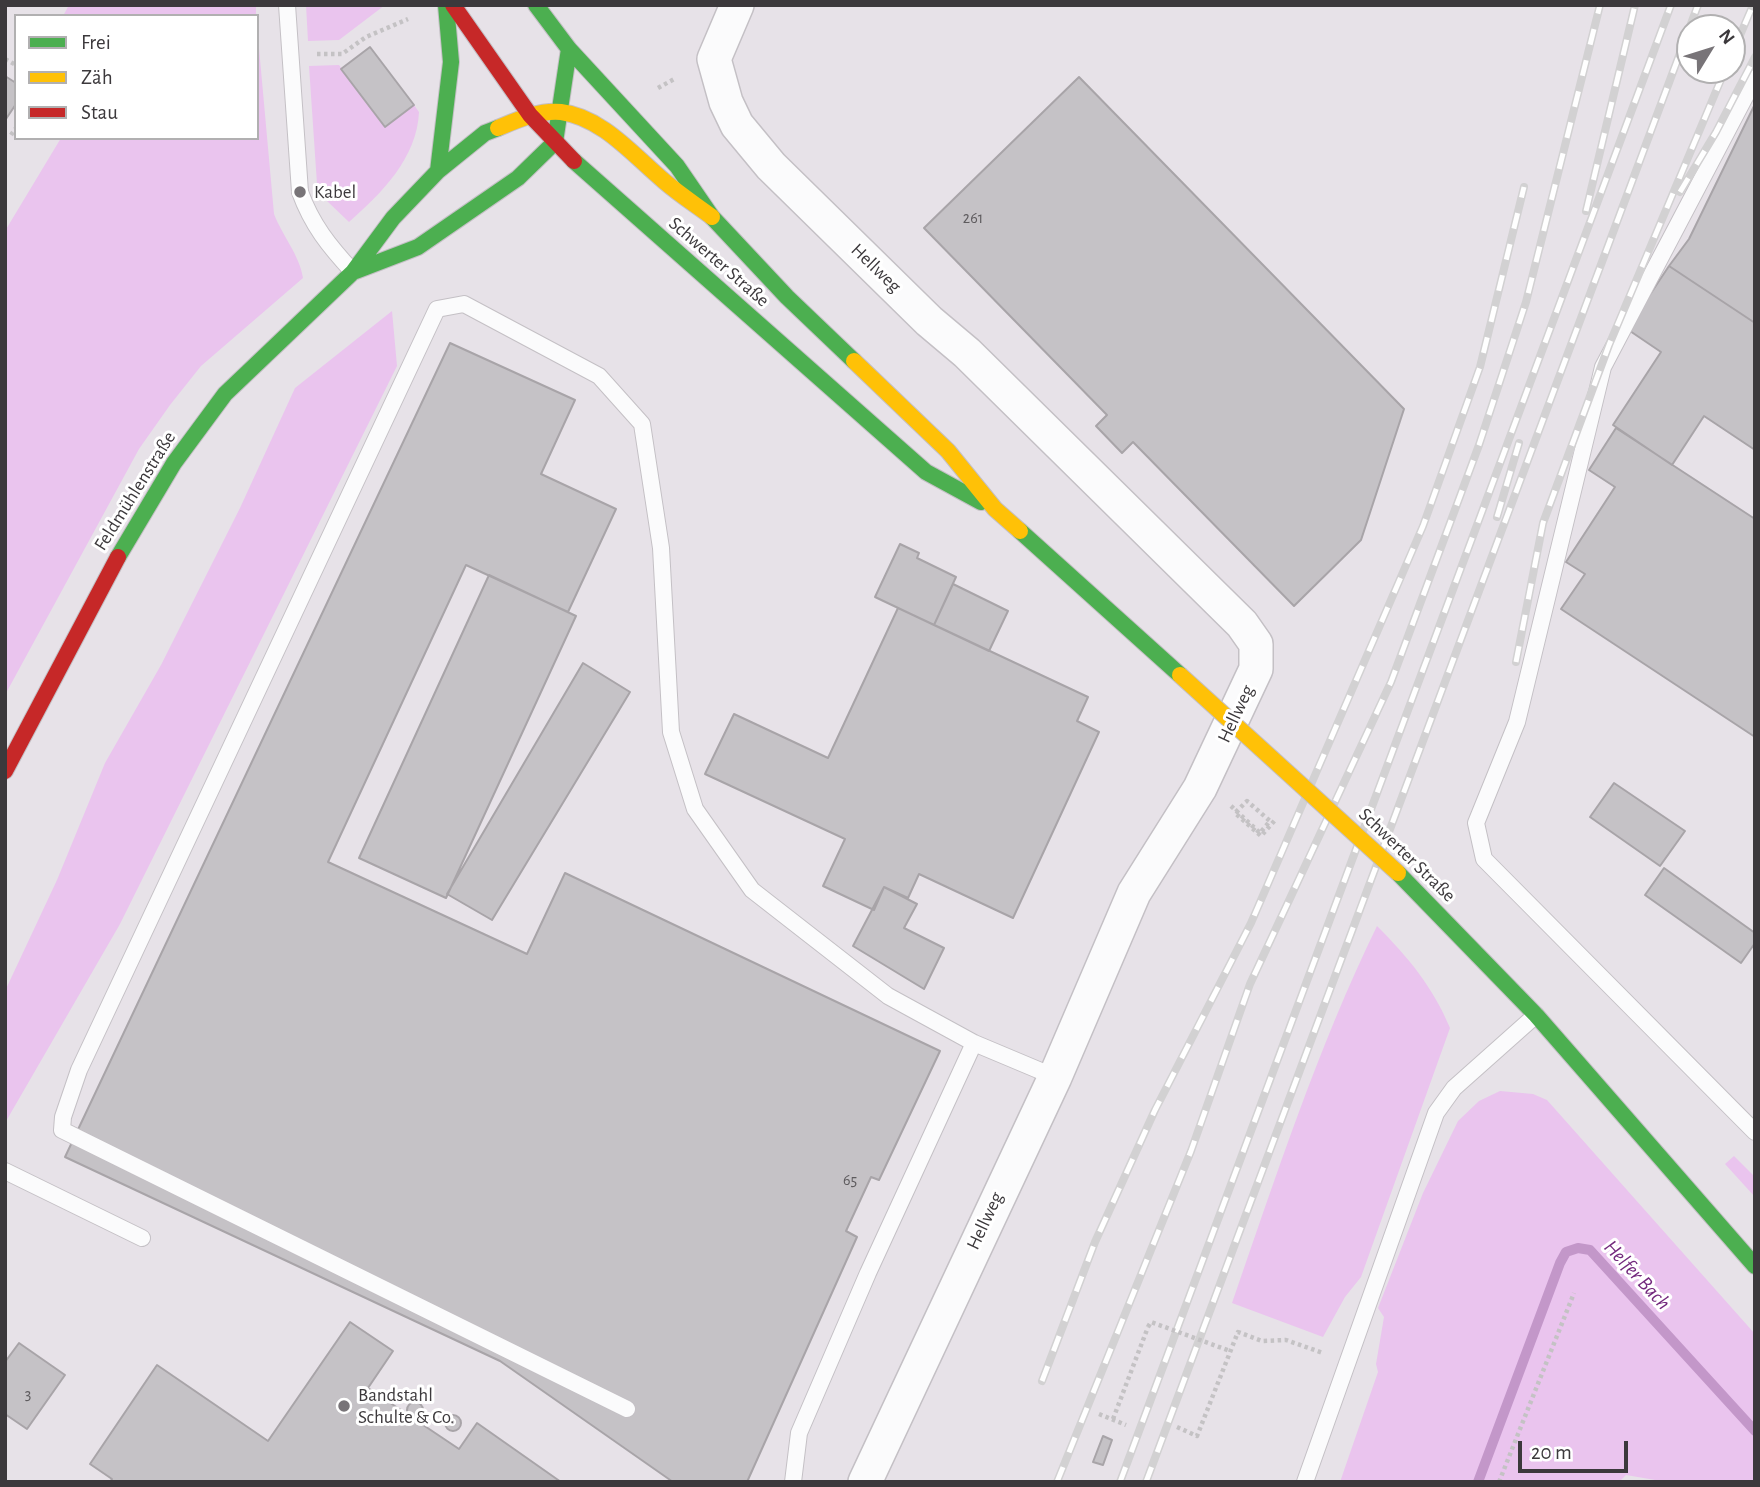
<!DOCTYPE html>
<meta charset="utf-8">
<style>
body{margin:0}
#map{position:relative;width:1760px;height:1487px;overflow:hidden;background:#e7e2e8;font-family:"Alegreya Sans",sans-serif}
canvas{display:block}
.frame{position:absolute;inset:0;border:7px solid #3c393c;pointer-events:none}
.legend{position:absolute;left:14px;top:14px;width:245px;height:126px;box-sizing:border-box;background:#fff;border:2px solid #b1b0b1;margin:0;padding:9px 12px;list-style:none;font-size:21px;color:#3c393c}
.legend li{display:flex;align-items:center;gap:14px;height:35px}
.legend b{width:35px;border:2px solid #b1b0b1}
.north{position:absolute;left:1676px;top:14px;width:70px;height:70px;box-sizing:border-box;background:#fff;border:2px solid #b1b0b1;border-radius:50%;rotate:52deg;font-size:19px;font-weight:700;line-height:28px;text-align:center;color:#3c393c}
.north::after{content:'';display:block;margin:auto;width:24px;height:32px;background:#787478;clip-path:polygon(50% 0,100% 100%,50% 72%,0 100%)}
.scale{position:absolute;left:1518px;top:1441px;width:110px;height:32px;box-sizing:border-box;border:4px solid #3c393c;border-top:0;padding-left:9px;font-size:21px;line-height:24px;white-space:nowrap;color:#3c393c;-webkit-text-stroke:5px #fff;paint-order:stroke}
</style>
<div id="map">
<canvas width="1760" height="1487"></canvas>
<div class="frame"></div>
<ul class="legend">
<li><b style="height:9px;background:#4caf50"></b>Frei</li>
<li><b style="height:9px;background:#ffc107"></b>Zäh</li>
<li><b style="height:9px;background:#c62828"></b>Stau</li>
</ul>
<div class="north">N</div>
<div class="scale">20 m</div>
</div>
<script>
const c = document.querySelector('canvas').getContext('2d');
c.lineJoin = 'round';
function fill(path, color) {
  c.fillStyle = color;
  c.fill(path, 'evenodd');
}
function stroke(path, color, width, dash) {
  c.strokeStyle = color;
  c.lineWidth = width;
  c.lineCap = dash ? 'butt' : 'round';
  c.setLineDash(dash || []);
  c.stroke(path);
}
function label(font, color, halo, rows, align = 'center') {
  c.font = font + ' "Alegreya Sans",sans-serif';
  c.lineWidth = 6;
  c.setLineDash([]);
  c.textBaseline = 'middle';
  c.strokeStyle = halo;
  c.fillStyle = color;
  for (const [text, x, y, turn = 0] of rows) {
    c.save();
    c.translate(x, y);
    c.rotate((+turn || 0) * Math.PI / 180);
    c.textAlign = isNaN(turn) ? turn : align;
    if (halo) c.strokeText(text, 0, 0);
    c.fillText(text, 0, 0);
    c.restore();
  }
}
const green = new Path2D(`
 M69,5h187v11h-193z
 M306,5h79l-46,35 -31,1z
 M257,26l17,188c8,21 26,42 29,64l-102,88 -31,39 -31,44 -134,246v-464l56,-93h196z
 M339,65l46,62 29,-22 5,7c-2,46 -37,81 -70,110l-22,-21 -10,-17 -8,-118z
 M392,311l5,55 -277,558 -115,199v-132l52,-111 48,-117 56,-98 79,-157 55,-120z
 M1377,926c31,31 56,61 73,102l-89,249 -16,20 -22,40 -91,-34c44,-127 86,-256 145,-377z
 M1500,1091l33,3 14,6 208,234v148h-88l-41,-7 -7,7h-279l38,-110 -2,-8 8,-47 -6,-9 45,-115 35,-72 21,-20z
 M1734,1156l21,21v20l-30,-33z`);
const stream = new Path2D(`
 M1478,1482l82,-219 6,-11 12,-4 12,2 165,181`);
const building = new Path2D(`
 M370,47l44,58 -29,22 -44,-58z
 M5,76l11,7v21l-10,15z
 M1079,77l325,332 -43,131 -67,66 -161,-164 -11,11 -26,-27 11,-11 -183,-187z
 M1755,104v219l-86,-57 20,-27z
 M1669,266l86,57v127l-51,-34 -32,49 -59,-40 48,-73 -34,-23z
 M450,343l125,57 -34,74 75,35 -48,103 -102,-47 -138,297 199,92 38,-81 375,178 -61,129 -8,-3 -25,54 11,6 -110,245h-74l-173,-121 -435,-204z
 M1616,428l139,91v218l-194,-128 24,-35 -19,-12 49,-75 -26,-17z
 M900,544l19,9 -2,5 39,19 -22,48 -59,-28z
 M489,575l87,41 -130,282 -87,-40z
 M953,584l55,27 -19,40 -55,-26z
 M898,608l190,89 -11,24 22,11 -86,186 -94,-44 -11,24 -24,-11 -10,23 -51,-24 22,-47 -140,-65 29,-60 94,44z
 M583,663l47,29 -138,228 -45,-26z
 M1614,783l71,48 -25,35 -70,-49z
 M1664,868l91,65v10l-14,20 -96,-68z
 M884,887l33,17 -13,24 40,20 -20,41 -71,-43z
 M350,1322l43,29 -25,37 91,61 18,-26 84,59h-451l2,-3 -22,-15 67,-99 111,76z
 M19,1343l46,32 -38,54 -22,-15v-52z
 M407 1410a8 8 0 1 1 16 0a8 8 0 1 1-16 0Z
 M445 1423a8 8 0 1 1 16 0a8 8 0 1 1-16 0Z
 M1103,1436l9,4 -9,25 -10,-3z`);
const path = new Path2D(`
 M317,54h25l24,-17 42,-18
 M5,59l11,6
 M658,88l18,-10
 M11,135l5,-7
 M1231,806l29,27 10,-12 -23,-20 -12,12 26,23 15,-17
 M1099,1414l27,11
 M1113,1419l35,-92
 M1177,1427l20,9 41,-104 24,9 24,-1 37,13
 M1499,1482l75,-189`);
const lane = new Path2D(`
 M287,5l13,187c12,33 29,54 53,80
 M1755,78l-152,289 -86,355 -41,101 8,36 271,273
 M5,1171l137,67
 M627,1409l-565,-279 1,-13 16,-47 358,-761 27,-5 135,72 43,48 19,124 10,184 24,77 57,81 136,106 86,47 81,34
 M793,1482l6,-49 69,-160 106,-230
 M1305,1482l131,-369 18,-25 82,-73`);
const street = new Path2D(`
 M737,5l-23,54 12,43 11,23 34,41 158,155 38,32 275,271 14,20v25l-56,119 -66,105 -79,184 -190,405`);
const fast = new Path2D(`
 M536,5l33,44 108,117 35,51 75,80 67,64
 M574,161l352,311 55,30
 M438,171l13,-109 -5,-57
 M353,272l65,-25 100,-69 37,-36 14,-93
 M1020,531l160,144
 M118,557l56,-94 51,-69 128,-122 40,-54 45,-47 47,-38 13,-5
 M1398,873l138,142 219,251`);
const slow = new Path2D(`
 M498,128c19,-8 41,-18 63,-16 41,5 73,44 103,69 15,13 32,24 48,36
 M854,361l94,90 47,58 25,22`);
const jam = new Path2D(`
 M453,5l77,110 44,46
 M5,771l113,-214`);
const rail = new Path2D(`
 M1732,54l21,-49
 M1680,192l36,-60 39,-75
 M1586,211l49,-206
 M1497,517l22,-74
 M1516,662l27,-139 66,-178 116,-275
 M1042,1381l53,-139 60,-132 96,-187 172,-397 57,-159 44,-180
 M1057,1482l134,-331 59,-167 141,-302 88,-237 47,-143 74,-297
 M1120,1482l551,-1477
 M1146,1482l552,-1477`);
const pathBridge = new Path2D(`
 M1148,1327l3,-5 79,29`);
const slowBridge = new Path2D(`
 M1180,675l218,198`);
const markers = [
 [300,192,7,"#787478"],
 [344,1406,7,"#787478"]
];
const numberNames = [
 ["261",973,218],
 ["65",850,1180],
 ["3",28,1394]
];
const poiNames = [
 ["Kabel",314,192],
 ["Bandstahl",358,1395],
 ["Schulte & Co.",358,1417]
];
const streetNames = [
 ["Schwerter Straße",719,262,41],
 ["Hellweg",876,268,44],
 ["Feldmühlenstraße",135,491,-58],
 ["Hellweg",1236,714,-65],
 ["Schwerter Straße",1407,855,44],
 ["Hellweg",985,1221,-65]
];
const waterNames = [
 ["Helfer Bach",1637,1275,47]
];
fill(green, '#eac4ee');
stroke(stream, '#c397c9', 10);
fill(building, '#c5c2c6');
stroke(building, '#a8a4a8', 2);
stroke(lane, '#c4c0c5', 18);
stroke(street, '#c4c0c5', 36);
stroke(fast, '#c4c0c5', 18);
stroke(slow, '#c4c0c5', 18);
stroke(jam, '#c4c0c5', 18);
stroke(path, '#c4c2c4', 4.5, [3.5, 3.5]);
stroke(lane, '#fbfbfc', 16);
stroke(street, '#fbfbfc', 33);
stroke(fast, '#4caf50', 16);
stroke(slow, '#ffc107', 16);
stroke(jam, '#c62828', 16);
stroke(rail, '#d2d1d2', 8);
stroke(rail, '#fff', 5, [16]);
stroke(slowBridge, '#c4c0c5', 18, []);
stroke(pathBridge, '#c4c2c4', 4.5, [3.5, 3.5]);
stroke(slowBridge, '#ffc107', 16);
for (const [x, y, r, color] of markers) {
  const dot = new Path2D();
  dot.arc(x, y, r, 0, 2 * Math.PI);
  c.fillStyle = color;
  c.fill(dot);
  stroke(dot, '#fff', 2.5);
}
label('16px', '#5e5b5e', null, numberNames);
label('19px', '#3c393c', '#fff', poiNames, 'left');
label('19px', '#3c393c', '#fff', streetNames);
label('italic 21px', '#73297d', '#fff', waterNames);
</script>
